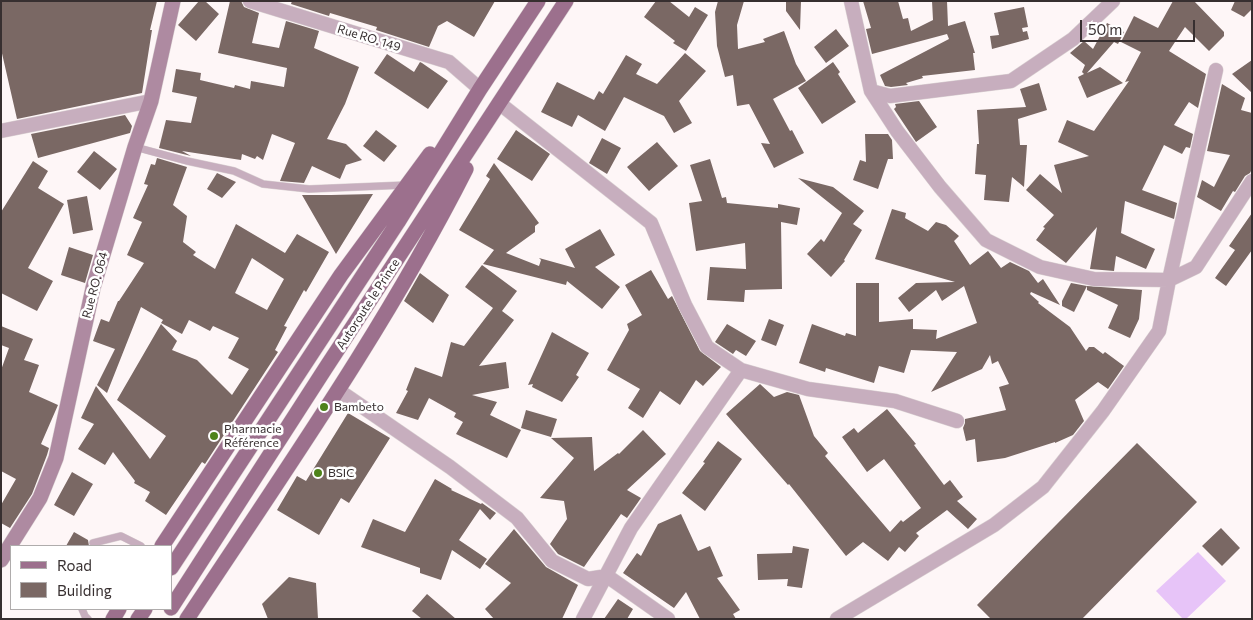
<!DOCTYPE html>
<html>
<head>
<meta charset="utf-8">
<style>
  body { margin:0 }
  #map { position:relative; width:1253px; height:620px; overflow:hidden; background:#fef6f7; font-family:Commissioner,sans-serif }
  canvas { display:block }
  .frame { position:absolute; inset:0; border:2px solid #372f30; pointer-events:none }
  .legend { position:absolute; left:10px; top:545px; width:162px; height:65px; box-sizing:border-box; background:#fff; border:1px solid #afacac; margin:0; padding:6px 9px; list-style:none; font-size:15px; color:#372f30 }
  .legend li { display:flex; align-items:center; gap:10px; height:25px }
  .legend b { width:25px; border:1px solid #afacac }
  .scale { position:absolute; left:1080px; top:20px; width:115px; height:22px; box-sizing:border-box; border:2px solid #372f30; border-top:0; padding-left:6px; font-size:15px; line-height:18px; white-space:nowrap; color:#372f30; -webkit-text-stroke:4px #fff; paint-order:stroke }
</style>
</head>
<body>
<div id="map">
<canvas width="1253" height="620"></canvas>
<div class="frame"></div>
<ul class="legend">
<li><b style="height:6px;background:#9c708d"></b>Road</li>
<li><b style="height:14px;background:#7a6864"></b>Building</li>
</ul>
<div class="scale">50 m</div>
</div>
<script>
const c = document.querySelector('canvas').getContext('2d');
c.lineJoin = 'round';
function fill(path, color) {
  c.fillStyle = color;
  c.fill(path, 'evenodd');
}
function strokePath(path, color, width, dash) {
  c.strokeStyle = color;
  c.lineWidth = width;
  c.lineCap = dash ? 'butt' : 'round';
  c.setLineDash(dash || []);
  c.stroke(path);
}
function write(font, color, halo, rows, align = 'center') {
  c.font = font + ' Commissioner,sans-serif';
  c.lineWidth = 5;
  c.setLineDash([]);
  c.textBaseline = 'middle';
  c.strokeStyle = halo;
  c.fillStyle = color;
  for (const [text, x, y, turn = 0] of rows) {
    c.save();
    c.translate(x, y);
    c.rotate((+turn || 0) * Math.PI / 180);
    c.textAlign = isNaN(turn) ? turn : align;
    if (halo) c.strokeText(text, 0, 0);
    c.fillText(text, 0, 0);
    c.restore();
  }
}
fill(new Path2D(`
  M1198,552L1226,581L1186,619H1183L1156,591Z`), '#e7c4f8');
fill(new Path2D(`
  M1,1H157L150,30H152L142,93L17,119L1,49Z
  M199,1H205L219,14L196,41L178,25Z
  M230,1H241L244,7L259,13L252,43L279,48L286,21L319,31L314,48L359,67L345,104L327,139L346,144L362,160L346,165L340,179L312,166L304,183L280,181L295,143L272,134L263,160L257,156L255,159L242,154L241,160L182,151L191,156L159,148L166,120L191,123L197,97L172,92L176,69L201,73L200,80L234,88L235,85L250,89L251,81L284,87L287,68L218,53Z
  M292,1H495L474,37L447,21L438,26L429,47L376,30L377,27L330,13L329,16L291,4Z
  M656,1H669L689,17L695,7L708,15L686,51L673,43L675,41L644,17Z
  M718,1H744L737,25L738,49L765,42L763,39L784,31L796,64L806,81L773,99L790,131L792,130L804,153L774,168L761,143L770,144L749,104L737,106L733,75L725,77L717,46L715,12Z
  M786,1H801L800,30L786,11Z
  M863,1H898L903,19L908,18L911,31L933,20L932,1H947L948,26L965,21L975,53H973L975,70L922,76L923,78L906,83L908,85L891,87L885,86L880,75L949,39L947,34L872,54L866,29L871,28Z
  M1173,1H1194L1224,32V36L1209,51L1185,27L1169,51L1206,74L1198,108L1189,102L1174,125L1193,134L1190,148L1186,147L1182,154L1164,145L1142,190L1177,203L1174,219L1125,201L1121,233L1155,249L1146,269L1116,256L1114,271L1090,269L1097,227L1066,263L1036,240L1045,228L1043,227L1054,215L1026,190L1040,174L1062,193L1054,165L1089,156L1058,142L1067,120L1094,131L1129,81L1125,82L1141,52L1121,42L1134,16L1158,28Z
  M1235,1H1252V9L1244,17L1231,10Z
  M1024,7L1028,27L1022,28L1023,32L1027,31L1029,39L992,49L990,36L999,35L994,13Z
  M1107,23L1124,32L1118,44L1114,42L1087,73L1100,67L1123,83L1087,98L1078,77L1084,74L1082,72L1085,65L1070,53L1084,41L1093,49Z
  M836,29L849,46L826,63L814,47Z
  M685,53L706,71L679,101L692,123L674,133L664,116L624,97L605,131L578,115L572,127L541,112L557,82L594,100L599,91L603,94L626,55L642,64L636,74L657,84Z
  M387,54L414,72L420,62L422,63L448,81L428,109L374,73Z
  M1252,60V93L1232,74Z
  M833,62L840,72L838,74L856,102L822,124L798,88Z
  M1039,83L1047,110L1018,119L1020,145H1027L1024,187L1012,177L1009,202L984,200L986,175L975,174L977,144H979L977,110L1026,107L1020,89Z
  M1222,84L1245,98L1241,110L1252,113V169L1250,173L1245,176L1235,192L1233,191L1221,211L1197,197L1202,180L1214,187L1230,155L1207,151Z
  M919,101L937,127L916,142L894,109L896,107L895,104Z
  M125,115L132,126L130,133L38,158L31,134Z
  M376,130L397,146L384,162L363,146Z
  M516,130L550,154L532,181L497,159Z
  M865,134H888L892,140L893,159H888L878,189L853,180L860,160L866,162Z
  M602,138L621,148L607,174L589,163Z
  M657,142L678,166L649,191L627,167Z
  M94,151L117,169L100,190L77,172Z
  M157,158L187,167L173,205L187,216L183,242L196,252L193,255L215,269L236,224L285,253L297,234L329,252L306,292L304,290L284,326L287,327L275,350L278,352L205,464L202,462L166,515L145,501L150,492L134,483L135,481L113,452L105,465L78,449L94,424L81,418L96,386L150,459L166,436L117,400L161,324L177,341L172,350L197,360L232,395L249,369L228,358L239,338L213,326L210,331L189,320L182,334L161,323L163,320L141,307L107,393L97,385L115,349L93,341L101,319L109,322L118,301H119L144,263L127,255L142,222L133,218L148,185L144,184L151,164L155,165ZM252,258L284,279L267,310L235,293Z
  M710,159L722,198L726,197L727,203L778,208V204L800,208L797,225L781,222L782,289L745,290L744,302L707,300L710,267L746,269L745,243L696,251L689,203L702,201L690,165Z
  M33,161L48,171L38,188L64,204L28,268L53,281L37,311L1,293V212Z
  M494,163L539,223L535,226V232L506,253L539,266L541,260L539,258L575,268L565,249L600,229L615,255L595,267L620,287L602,309L567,281L566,285L483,264L494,250L459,230L490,179L486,176Z
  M217,173L236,182L222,198L207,189Z
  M798,178L833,187L864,211L853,224L862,230L844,260L845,261L831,277L807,254L821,239L824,242L842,213Z
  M373,194L336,254L302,195H331Z
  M87,196L93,230L73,234L67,200Z
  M892,209L906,213L905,218L928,231L936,222L946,225L959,236L954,241L970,265L988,251L1001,268L1010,262L1029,271L1038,283L1043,279L1060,305L1031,292L1030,294L1039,302L1038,303L1070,327L1086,351L1089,347H1094L1103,354L1105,352L1124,366L1108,389L1098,382L1075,400L1084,421L1073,435L1055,443V442L1005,458L977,462L975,439L966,441L963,428L965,423V419L1006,410L999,387L1009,384L998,361L992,364L990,355L982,369L931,392L957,352L911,350L904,373L879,366L874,383L826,368L825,372L799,363L812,324L845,336L846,333L856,336V283H879V322L913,319V329L937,330L936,339L977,323L964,286L942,301L936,290L909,312L898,298L916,283L955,282L875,259Z
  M1252,213V250L1226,286L1215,278L1235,250L1229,246Z
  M69,247L93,255L85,283L61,275Z
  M482,265L517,291L502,311L514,320L479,366L506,362L509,388L472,395L497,402L490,415L521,430L507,458L456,434L463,422L454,417L456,413L429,398L418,420L396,413L408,391L406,390L415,367L442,377L451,342L464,346L493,308L465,287Z
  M651,270L668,299L672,296L700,351L721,367L703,386L696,380L680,405L660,391L643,418L628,408L640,389L607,370L629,330L627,324L642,315L625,285Z
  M420,273L449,295L433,323L404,301Z
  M1071,283L1087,286L1074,312L1062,306V301Z
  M1087,286L1142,290L1139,319L1130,338L1108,328L1118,305L1087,290Z
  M769,319L784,325L776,346L761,340Z
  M727,324L756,341L746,356L736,350L733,354L715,342Z
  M1,326L33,339L24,360L39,365L29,392L58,405L41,444L49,448L47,455L32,494L10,528L1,523V505L16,479L1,471V370L9,348L1,345Z
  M552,332L589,353L576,375L579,377L562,402L532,387L533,384L528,385Z
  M760,384L774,397L787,392L799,395L814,436L828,453L825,456L890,532L901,520L903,522L921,508L884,459L867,472L842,437L854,428L858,433L887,409L916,444L914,445L944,485L950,480L963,497L957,501L977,519L968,529L947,510L916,533L919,536L905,552L899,547L888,561L863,542L846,556L789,484L788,485L726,414Z
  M526,410L557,419L551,437L521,428Z
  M348,413L390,438L349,503L341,498L319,535L277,510L297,476L306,481Z
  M643,430L666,454L627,490L641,498L627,518L621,514L584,567L558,554L550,544L567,519L564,501L540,498L574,458L551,438L592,437L594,471L618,453L619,454Z
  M718,441L742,459L705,511L682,493L705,463L703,462Z
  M1137,443L1197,502L1082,619H991L977,605Z
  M72,472L93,484L74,516L54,505Z
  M435,479L452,489L451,490L481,504L482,503L496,513L490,520L480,509L459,540L487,559L480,569L452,550L441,580L420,573V568L361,547L373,519L405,532Z
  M681,514L698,551L710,546L723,576L717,578L740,610L733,614L736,619H700L686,592L674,608L623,573L637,553L641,556L658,524Z
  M1221,528L1240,548L1222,566L1202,546Z
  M514,529L546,567L578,585L562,619H494L485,609L511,583L485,564Z
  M74,532L88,540L89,546H66Z
  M793,546L809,549L802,588L787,586L788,579L758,580L757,554L792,553Z
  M289,577L316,583L318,619H268L262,604Z
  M427,594L456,619H422L412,611Z
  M618,599L633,609L627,619H604Z`), '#7a6864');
const lane = new Path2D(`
  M135,147L187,161L234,171L263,184L309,189L406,185
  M93,543L121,536L141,546
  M82,609L85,616L88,619`);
const street = new Path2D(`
  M250,1L449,62L480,89
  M851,1L871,91L897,131L940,187L986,240L1040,267L1094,279L1169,280L1216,70
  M871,91L890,96L1011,81L1073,39L1113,1
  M499,103L651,223L685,305L707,347L741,370L808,389L895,401L957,421
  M1,131L151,101
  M338,390L450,467L517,518L552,561L588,579L607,576L668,619
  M583,619L631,528L741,370
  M837,619L994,525L1043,487L1103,411L1159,331L1169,280L1196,267L1252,181`);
const secondary = new Path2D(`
  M1,560L40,498L56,458L93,288L135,147L151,101L173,1`);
const primary = new Path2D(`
  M162,546L341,275L430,154
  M171,568L398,222L480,89L538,1
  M171,608L325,369L566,1
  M113,619L119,609
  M138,619L145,609
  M187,619C284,472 386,327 466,169`);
strokePath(lane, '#dad2d3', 8);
strokePath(street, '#dad2d3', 15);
strokePath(secondary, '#dad2d3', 16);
strokePath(primary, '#dad2d3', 16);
strokePath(lane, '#c7aebe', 7);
strokePath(street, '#c7aebe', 14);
strokePath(secondary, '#ae8aa1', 15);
strokePath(primary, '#9c708d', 15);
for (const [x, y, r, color] of [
  [324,407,5,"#4e831a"],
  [214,436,5,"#4e831a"],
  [318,473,5,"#4e831a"]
]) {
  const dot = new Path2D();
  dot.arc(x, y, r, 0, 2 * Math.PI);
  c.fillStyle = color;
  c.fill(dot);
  strokePath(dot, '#fff', 2);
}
write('12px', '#372f30', '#fff', [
  ["Rue RO. 149",369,38,17],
  ["Rue RO. 064",95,285,-75],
  ["Autoroute le Prince",368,304,-57]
]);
write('12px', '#372f30', '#fff', [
  ["Bambeto",334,407],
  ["Pharmacie",224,429],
  ["Référence",224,443],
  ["BSIC",328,473]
], 'left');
</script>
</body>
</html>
